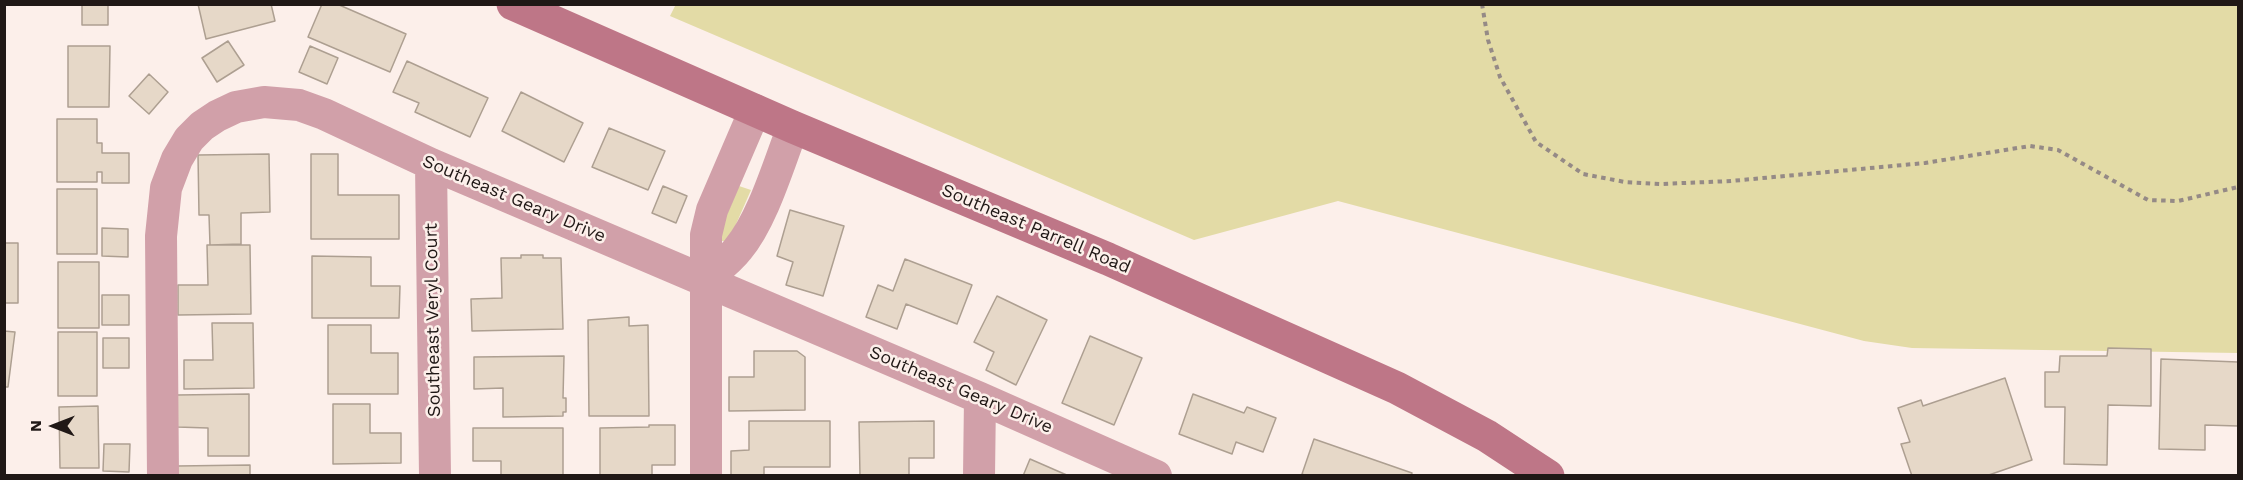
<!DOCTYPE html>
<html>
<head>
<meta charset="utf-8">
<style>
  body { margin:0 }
  #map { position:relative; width:2243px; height:480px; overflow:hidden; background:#fcefea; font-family:"Work Sans",sans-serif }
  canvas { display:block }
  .frame { position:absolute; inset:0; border:6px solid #201816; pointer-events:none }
  .north { position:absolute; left:24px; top:396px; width:60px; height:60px; -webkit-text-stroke:4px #fcefea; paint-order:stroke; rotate:270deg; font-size:16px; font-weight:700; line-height:24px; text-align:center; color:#201816 }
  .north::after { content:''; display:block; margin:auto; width:21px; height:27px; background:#201816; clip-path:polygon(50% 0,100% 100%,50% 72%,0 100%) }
</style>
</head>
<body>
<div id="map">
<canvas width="2243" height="480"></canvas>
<div class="frame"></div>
<div class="north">N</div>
</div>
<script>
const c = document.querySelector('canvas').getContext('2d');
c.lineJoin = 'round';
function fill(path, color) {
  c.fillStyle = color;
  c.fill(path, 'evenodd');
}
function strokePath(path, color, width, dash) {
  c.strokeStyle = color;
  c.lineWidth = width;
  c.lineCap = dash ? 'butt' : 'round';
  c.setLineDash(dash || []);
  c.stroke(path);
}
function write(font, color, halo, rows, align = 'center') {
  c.font = font + ' "Work Sans",sans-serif';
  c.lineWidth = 5;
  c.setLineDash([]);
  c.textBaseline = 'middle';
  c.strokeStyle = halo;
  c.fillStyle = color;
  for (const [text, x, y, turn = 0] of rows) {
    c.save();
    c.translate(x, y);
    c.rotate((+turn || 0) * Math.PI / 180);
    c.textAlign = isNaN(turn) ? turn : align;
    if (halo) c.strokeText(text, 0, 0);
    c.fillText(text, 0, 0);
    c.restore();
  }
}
fill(new Path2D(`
  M676,4L2238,5V353L1912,348L1864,341L1338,201L1194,240L670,16Z
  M739,186L751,190L730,238L726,241H722L718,235Z`), '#e3dba6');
const building = new Path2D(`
  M82,4H108V25H82Z
  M198,4H271L275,21L206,39Z
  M322,4H337L406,34L390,72L308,37Z
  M228,41L244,65L217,82L202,58Z
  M68,46H110L109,107H68Z
  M310,46L338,58L327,84L299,72Z
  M407,61L488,98L470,137L415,112L419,103L393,92Z
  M149,74L168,92L149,114L129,96Z
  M521,92L583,123L564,162L502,131Z
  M57,119H97V143H102V153H129V183H102V172H97V182H57Z
  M609,128L665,151L648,190L592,167Z
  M269,154L270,212L241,213V244L210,245L209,215H199L198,155Z
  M311,154H338V195H399V239H311Z
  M663,186L687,196L676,223L652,213Z
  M57,189H97V254H57Z
  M790,210L844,226L823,296L786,285L793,262L777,256Z
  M102,228L128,229V257L102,256Z
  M4,243H18V303H4Z
  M207,245H250L251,314L178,315V285H208Z
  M521,255H543V258H561L563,329L472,331L471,299L502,298L501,258H521Z
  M312,256L371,257V286H400L399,318H312Z
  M905,259L972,285L957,324L906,304L897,329L866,317L878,285L893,291Z
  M58,262H99V328H58Z
  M102,295H129V325H102Z
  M997,296L1047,320L1016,385L986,370L994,352L974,342Z
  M629,317V326L648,325L649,416H589L588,320Z
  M212,323H253L254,388L184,389V360H213Z
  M328,325H371V353H398V394H328Z
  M4,331L15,332L8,387H4Z
  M58,332H97V396H58Z
  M1090,336L1142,358L1114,425L1062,403Z
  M103,338H129V368H103Z
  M2108,348L2151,349V406L2108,405L2107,465L2064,464L2065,407H2045V372H2059L2060,356H2107Z
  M754,351H797L805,357V410L729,411V377H754Z
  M564,356L563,398H566V412H563V416L503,417V388L474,389V357Z
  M2161,359L2238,362V426L2205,425V450L2159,449Z
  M2005,378L2032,460L1986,476H1912L1901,444L1910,442L1898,408L1921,400L1923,406Z
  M249,394V456H208V428L177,427V395Z
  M1193,394L1244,413L1247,407L1276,418L1263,452L1236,442L1232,454L1179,434Z
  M333,404H370V433H401V463L333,464Z
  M98,406L99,468H60L59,407Z
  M749,421H830V467H764V476H731V451L749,450Z
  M934,421V458H909V476H860L859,422Z
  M649,425H675V465H652V476H600V428L649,427Z
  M473,428H563V476H501V461H473Z
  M1314,439L1412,473L1411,476H1307L1302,474Z
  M104,444H130L129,472L103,471Z
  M1030,459L1069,476H1023Z
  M250,465V476H177V466Z`);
fill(building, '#e6d8c8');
strokePath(building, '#ad9f91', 1.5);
strokePath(new Path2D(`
  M1482,4L1488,40L1500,77L1536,142L1583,174L1625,182L1661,184L1731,181L1925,163L2030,146L2058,150L2148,200L2178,201L2238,187`), '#958a86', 4, [4.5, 4.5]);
strokePath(new Path2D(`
  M431,164L435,476
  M704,280C716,270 729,261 738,249C763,219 779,163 793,127
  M163,476L161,236L166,188L177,159L189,139L202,126L217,116L236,107L264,102L299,105L324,114L431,164L980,398L1156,476
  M706,476V235L712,210L755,110
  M979,476L980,398`), '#d1a0a9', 32);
strokePath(new Path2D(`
  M513,4L793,127L1108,259L1397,388L1487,436L1548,476`), '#be7687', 33);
write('18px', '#201816', '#fcefea', [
  ["Southeast Geary Drive",514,199,23],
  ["Southeast Parrell Road",1036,229,23],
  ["Southeast Veryl Court",433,320,-91],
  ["Southeast Geary Drive",961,390,23]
]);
</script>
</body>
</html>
